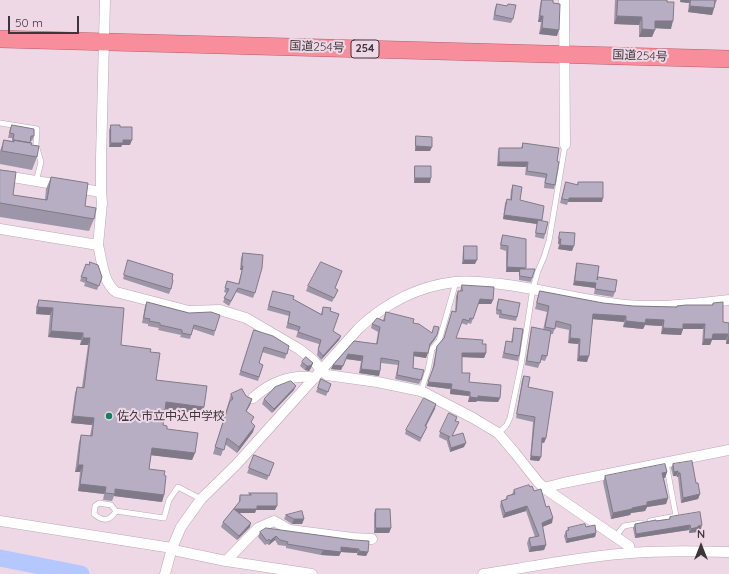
<!DOCTYPE html>
<html>
<head>
<meta charset="utf-8">
<style>
  body { margin:0 }
  #map { position:relative; width:729px; height:574px; overflow:hidden; background:#efd8e6; font-family:Quicksand,sans-serif }
  canvas { display:block }
  .north { position:absolute; left:681px; top:526px; width:40px; height:40px; -webkit-text-stroke:3px #efd8e6; paint-order:stroke; rotate:0deg; font-size:11px; font-weight:700; line-height:16px; text-align:center; color:#3e353b }
  .north::after { content:''; display:block; margin:auto; width:14px; height:18px; background:#3e353b; clip-path:polygon(50% 0,100% 100%,50% 72%,0 100%) }
  .scale { position:absolute; left:8px; top:16px; width:71px; height:18px; box-sizing:border-box; border:2px solid #3e353b; border-top:0; padding-left:5px; font-size:12px; line-height:14px; white-space:nowrap; color:#3e353b; -webkit-text-stroke:3px #efd8e6; paint-order:stroke }
</style>
</head>
<body>
<div id="map">
<canvas width="729" height="574"></canvas>
<div class="north">N</div>
<div class="scale">50 m</div>
</div>
<script>
const c = document.querySelector('canvas').getContext('2d');
c.lineJoin = 'round';
function strokePath(path, color, width, dash) {
  c.strokeStyle = color;
  c.lineWidth = width;
  c.lineCap = dash ? 'butt' : 'round';
  c.setLineDash(dash || []);
  c.stroke(path);
}
function fill(path, color) {
  c.fillStyle = color;
  c.fill(path, 'evenodd');
}
function write(font, color, halo, rows, align = 'center') {
  c.font = font + ' Quicksand,"Noto Sans JP",sans-serif';
  c.lineWidth = 4;
  c.setLineDash([]);
  c.textBaseline = 'middle';
  c.strokeStyle = halo;
  c.fillStyle = color;
  for (const [text, x, y, turn = 0] of rows) {
    c.save();
    c.translate(x, y);
    c.rotate((+turn || 0) * Math.PI / 180);
    c.textAlign = isNaN(turn) ? turn : align;
    if (halo) c.strokeText(text, 0, 0);
    c.fillText(text, 0, 0);
    c.restore();
  }
}
strokePath(new Path2D(`
  M0,558L81,574`), '#b5c7ff', 17);
const service = new Path2D(`
  M0,123L37,129L36,145L41,162L36,182
  M421,391L428,370L432,349L439,341L456,282
  M498,433L506,426L510,418L521,365L533,288L538,271L544,257L549,241L565,145
  M116,511C110,521 103,522 94,514L95,506L99,503L111,505L116,511L164,518L169,500L178,487L201,499
  M650,521L676,516L666,463
  M615,537L624,526L641,523`);
const minor = new Path2D(`
  M564,0L565,145
  M0,175L101,192
  M0,229L98,245C102,260 103,283 116,292L189,311L220,310L246,318L299,349L313,360L322,371L327,375L377,382L421,391L473,418L498,433L515,453L538,482L544,488L629,546L631,553
  M98,245L102,203L101,192V158L105,0
  M253,398C269,383 293,373 315,378
  M544,488L563,483L729,450
  M0,521L172,548L178,551L226,561L312,574
  M226,561L258,528L274,521L290,530L353,538L372,539
  M165,574L172,548L181,527L201,499L236,465L359,328C386,303 419,286 455,282C470,280 486,283 501,284C540,289 578,299 617,304C654,309 692,304 729,300
  M483,574C533,567 582,556 631,553C664,550 696,551 729,552`);
const trunk = new Path2D(`
  M0,39L729,59`);
strokePath(service, '#bba6b3', 6);
strokePath(minor, '#bba6b3', 11);
strokePath(trunk, '#b65d69', 18);
strokePath(service, '#fff', 5);
strokePath(minor, '#fff', 10);
strokePath(trunk, '#f88e9b', 17);
fill(new Path2D(`
  M541,0H553V3L557,36L539,34L541,22H538L540,5Z
  M615,0H667L671,29L655,28L652,37H639V25L614,24Z
  M680,0H717L715,5L712,15L688,12L689,3L680,2Z
  M497,4L513,19L511,23L493,20L495,8Z
  M12,125L34,136L32,141L30,140V143L37,157L32,170L0,164V151L4,140L12,141V138H8L10,129Z
  M111,125L120,127L130,145H122L121,147H109V130Z
  M416,136L430,151H415V141Z
  M523,143L557,161L555,185L554,189L544,188L545,178L525,175L526,167L497,166L498,152L499,148H521Z
  M415,166L430,183H414V170Z
  M0,170L13,195L45,200L46,189L51,177L85,206L94,219L89,231L0,217Z
  M566,182L577,185L578,182L602,202H568L567,205L560,203Z
  M513,185L520,200L541,221L545,234L544,239L535,237L537,224L503,219L505,203L507,199L510,200L511,190Z
  M560,232L572,251L558,249L559,244H558L559,236Z
  M503,235L525,269L532,278L531,282L519,280V272H506V251L500,249L501,240Z
  M464,246L475,264H462L463,250Z
  M243,253L255,293L253,298L236,292L229,306L223,302L227,293L224,292L227,281L238,284L242,270H240L241,258Z
  M128,260L172,279L171,289L169,294L123,279Z
  M577,263L597,278L615,292L613,297L594,294L595,288L573,285L576,267Z
  M86,264L102,277L97,290L84,286L85,283L80,281Z
  M342,271L335,288L338,290L332,302L306,291L308,286Z
  M462,285L493,300L491,304H478L471,324L468,323L467,325L461,323L456,338L482,344L486,353L484,358L462,357V373L469,382L500,398L498,402L477,401L476,402H468L469,396L450,394V389L427,386L432,371L437,346L444,339L452,311L455,312L456,296L458,291H460Z
  M273,291L293,299L321,314L323,307L330,311L333,331L341,336L339,340L321,360L317,355L319,344L296,337L298,331L286,328L289,316L267,310Z
  M540,291L603,303L633,306L676,307L677,306L712,305L713,303L723,322L729,323V344H726V340H712L710,345H702L703,329H683L681,335L661,334L662,326L645,325L643,329L623,327L624,322L593,319L587,362L577,361L578,344L568,343L569,330L555,327L553,334H550L547,356L545,361L541,360L538,368L525,365L531,331L532,327L543,330L547,312L535,309L538,297Z
  M499,299L517,317L516,321L499,318V315L496,314L497,303Z
  M39,300L121,345L150,352L156,380L202,414L165,409L163,425L167,429L195,453L192,460L151,455L149,469L164,475V495L162,502L114,496L112,501L103,500L104,494L78,491L80,472H75L79,442L81,435L90,436L92,425L71,423L75,393L77,387H82L88,345H80L81,340L48,337L50,315L36,314V307Z
  M147,302L189,313L215,331L214,336L193,329L190,339L180,337L181,335L158,330L159,328L148,326V324L142,323L145,306Z
  M386,312L413,323L432,333L434,326L437,335L435,339L429,347L426,358L414,356L413,368L421,380L419,384L395,379L398,365L381,363L380,371L379,376L359,373L361,361L346,359L341,370L331,369L333,365L376,344L378,332L371,328L372,324L383,320Z
  M514,328L519,356L518,361L502,358L506,341L511,342L513,332Z
  M254,330L289,346L285,359L262,352L259,363L263,365L258,381L239,375Z
  M302,362L313,363L311,368L309,371L305,370L300,366Z
  M524,376L528,387L546,438L544,443L541,442V457L539,461L530,460L533,422L516,418L522,380Z
  M321,379L331,384L326,396L316,392Z
  M294,390L272,413L262,404L264,399Z
  M231,394L246,396L252,399L250,405L246,412L252,423L253,432L237,453L225,444L221,456L213,454Z
  M436,404L426,426L425,431L420,442L405,434L406,430Z
  M457,417L456,421L459,422L452,436L464,447L450,452L447,442V441L439,437L440,432Z
  M254,455L274,463L267,480L247,473Z
  M673,464L696,483L700,494L698,499L681,503L678,477H677L676,476H673L671,468Z
  M667,472L665,478H664L668,498L666,504L647,507L645,511L631,513L630,515L611,519L603,482L605,476Z
  M530,487L534,491L552,523L542,527L546,545L544,550L529,552L527,543L529,538L535,537L526,511L503,518L500,506L501,501L505,500L507,496L512,494L514,490Z
  M249,493L275,510H256L255,513H240L250,527L237,540L221,527L223,522L239,503V499L240,495H249Z
  M376,509L391,528L389,533H374V513Z
  M286,515L304,519L302,524H292L284,519Z
  M670,517L701,529L697,530V532L689,533V530L635,538L633,528L635,524L669,519Z
  M586,527L596,533L595,537L566,543L564,536L566,531H567L568,528Z
  M260,532L368,552L366,556L357,555V553L341,552L339,556L321,555L286,548V546L278,545L275,540L269,545L267,544L265,545L258,537Z`), '#9d96a8');
fill(new Path2D(`
  M681,0H690L689,3L680,2Z
  M690,6L714,8L712,15L688,12Z
  M540,16H543L541,22H538Z
  M617,16L642,17L639,25L614,24Z
  M655,21H673L671,29L652,28Z
  M542,28L559,30L557,36L539,34Z
  M642,29L655,30L652,37H639Z
  M123,140H132L130,145H122L121,147H109L111,143Z
  M416,146L432,147L430,151H415Z
  M499,162H528L526,167L497,166Z
  M415,178H431L430,183H414Z
  M569,198H603L602,202H568Z
  M504,215L542,220H538L537,224L503,219Z
  M559,239H561L559,244H558Z
  M560,245L574,246L572,251L558,249Z
  M464,260H477L475,264H462Z
  M242,266H243L242,270H240Z
  M507,267L526,268L524,272L520,269L519,272H506Z
  M575,281L596,283L595,288L573,285Z
  M480,299L493,300L491,304H478Z
  M38,307L53,308L50,315L36,314Z
  M593,314L626,316L624,322L591,319Z
  M646,319L664,320L662,326L645,325L643,329L623,327L626,321Z
  M683,324H705L703,329H681Z
  M663,328L683,329L681,335L661,334Z
  M51,331L83,333L81,340L48,337Z
  M713,334H728L726,340H712L710,345H702L704,339Z
  M437,335L435,339L428,348L430,344Z
  M341,336L339,340L321,360L323,356Z
  M83,338H90L88,345H80Z
  M570,338L580,339L578,344L568,343Z
  M728,338H729V344H726Z
  M414,352L428,353L426,358L413,356Z
  M462,353H486L484,358L460,357Z
  M348,354L363,356L361,361L346,359L341,370L331,369L333,365Z
  M579,356H589L587,362L577,361Z
  M313,363L311,368L309,371L305,370L307,366Z
  M361,369L380,371L379,376L359,373Z
  M428,382L452,384L450,389L427,386Z
  M296,386L294,390L272,413L274,409Z
  M451,389L470,392L469,396L450,394Z
  M478,396L500,398L498,402L477,401L476,402H468L470,397Z
  M252,399L250,405L243,417Z
  M166,402L204,407L202,414L164,409Z
  M436,404L435,409L424,430L425,426Z
  M73,416L94,418L92,425L71,423Z
  M255,426L253,432L237,453L239,447Z
  M542,438H546L544,443L540,442Z
  M466,443L464,447L450,452L451,448Z
  M152,448L195,453L192,460L149,455Z
  M531,456L541,457L539,461L530,460Z
  M78,465H83L80,472H75Z
  M678,471L676,476H673L674,472Z
  M667,472L665,478H660L662,473Z
  M678,473H680L678,477H677Z
  M80,484L106,487L104,494L78,491Z
  M115,489L164,495L162,502L114,496Z
  M700,494L698,499L681,503L683,498Z
  M668,498L666,504L647,507L645,511L631,513L630,515L611,519L613,513L632,508L647,502Z
  M257,506H277L275,510H256L255,513H233L234,509Z
  M527,506L526,511L503,518L505,513Z
  M553,518L552,523L540,528L542,523Z
  M294,519H304L302,524H292Z
  M251,523L250,527L237,540L239,536Z
  M690,525L689,530L635,538L636,534Z
  M702,525L701,529L697,530V532L689,533L691,529L698,526Z
  M376,528H391L389,533H374Z
  M596,533L595,537L566,543L567,539Z
  M276,536L275,540L269,545L270,541Z
  M546,545L544,550L529,552L531,547Z
  M341,547L359,549L357,553L341,552L339,556L321,555L323,550Z
  M359,551L368,552L366,556L357,555Z`), '#807a88');
const building = new Path2D(`
  M542,0H553V3L560,4L559,30L542,28L543,16H540Z
  M618,0H667V2H674L673,21H655V30L642,29V17L617,16Z
  M691,0H715L714,8L690,6Z
  M497,4L507,6L508,4L516,5L513,19L495,15Z
  M12,125L34,129V136H31L30,143L13,140L14,134L10,133Z
  M111,125H120V127H132V140H123V143H111Z
  M416,136L432,137V147L416,146Z
  M4,140L14,142V140L32,143L31,145L39,146L37,157L2,151Z
  M523,143L559,148L557,161L559,162L555,185L545,183L547,174L527,171L528,162H499V148H522Z
  M415,166H431V178H415Z
  M0,170L16,172L13,195L47,200L51,177L88,183L85,206L96,208L94,219L0,203Z
  M566,182L578,185V182H603V198H569V200L562,199Z
  M513,185L522,187L520,200L544,206L542,220L504,215L507,199L511,200Z
  M538,220L548,222L545,234L536,233Z
  M560,232L575,233L574,246L560,245L561,239H559Z
  M503,235L526,239V268L507,267L508,246L501,245Z
  M464,246H477V260H464Z
  M243,253L263,255L262,268L255,293L238,288L231,301L224,298L229,289L225,288L227,281L239,284L243,266H242Z
  M128,260L173,274L172,279L173,280L171,289L124,275Z
  M90,262L98,265L102,277L99,286L86,281L87,278L81,277L86,264L89,265Z
  M321,262L342,271L335,288L338,290L334,298L308,286Z
  M577,263L599,266L597,280L598,277L617,280L615,292L595,289L596,283L575,281Z
  M520,269H535L532,278L520,276Z
  M462,285L494,287L493,300L480,299L473,319L470,318L469,321L463,319L456,338L483,340L482,344H486V353H462V373H470L469,382L501,385L500,398L478,396V398L470,397V392L451,389L452,384L428,382L434,366L437,346L444,338L452,311L456,312L458,291H462Z
  M273,291L294,296L293,299L322,315L323,307L331,308L330,311L339,314L333,331L341,336L323,356L318,350L321,340L298,332L300,327L288,323L290,312L269,306Z
  M540,291L603,303L633,306L677,307V306L686,305H713V303L723,302V322L729,323V338H728V334H713L712,339H704L705,324H683V329L663,328L664,320L646,319L645,323L626,321V316L593,314L589,356H579L580,339L570,338L571,325L556,321L555,329L545,327L549,306L537,303Z
  M499,299L520,303L517,317L501,314V310H497Z
  M39,300L124,308L121,345L151,349L150,352L160,353L156,380L207,386L204,407L166,402L163,425L167,426V429L198,433L195,453L152,448L149,469L165,471L164,475L166,476L164,495L115,489V494L105,493L106,487L80,484L83,465H78L81,435L92,436L94,418L73,416L77,387L84,388L90,338H83V333L51,331L53,308L38,307Z
  M147,302L189,313L211,312L220,315L215,331L194,325L191,335L182,333V330L160,325V323L149,321L150,319L144,318Z
  M386,312L414,319L413,323L419,324L432,333L434,326L439,327L437,335L430,344L428,353L414,352L413,368L424,370L421,380L397,375L399,361L381,358L380,371L361,369L363,356L348,354L343,366L333,365L354,341L377,344L380,327L372,324L377,318L384,321Z
  M532,327L551,331L547,356L542,355L540,363L527,361Z
  M514,328L523,329L519,356L504,353L506,341L512,342Z
  M254,330L273,336L289,346L287,354L264,347L259,363L263,365L259,377L241,371Z
  M306,357L313,363L310,366H307L302,362Z
  M524,376L530,377L528,387L553,392L546,438H542L541,457L531,456L535,417L517,414Z
  M321,379L331,384L328,392L318,388Z
  M291,381L296,386L274,409L264,399L275,387Z
  M242,389L246,396L252,399L246,411L254,417L251,422L255,426L239,447L227,438L224,450L215,447L230,401L233,399L231,394Z
  M424,398L436,404L425,426L427,427L421,438L406,430Z
  M449,413L457,417L455,421L459,422L452,436L463,433L466,443L451,448L448,437H450L440,432Z
  M254,455L274,463L269,476L249,468Z
  M692,461L696,483H698L700,494L683,498L680,473H678V471L674,472L673,464Z
  M665,464L667,472L662,473L668,498L647,502V505L632,508V509L613,513L605,476Z
  M529,485L530,487L532,486L534,491L541,489L546,507L549,506L553,518L542,523L546,545L531,547L529,538L539,536L527,506L505,513L501,501L507,499V496L515,494L514,490Z
  M249,493H277V506H257V509H234L251,523L239,536L223,522L240,501V495H251Z
  M376,509H390L391,528H376Z
  M302,511L304,519H294L286,515Z
  M700,512L702,525L698,526V527L691,529L690,525L636,534L635,524L656,520V521L670,519V517Z
  M585,524L586,527L595,525L596,533L567,539L566,531L569,530L568,528Z
  M266,528L354,540L369,541L368,552L359,551V549L341,547V552L323,550L287,544L288,542L280,540L276,536L270,541L269,539L267,541L260,532Z`);
fill(building, '#b7aec3');
strokePath(building, '#807a88', 1);
for (const [x, y, r, color] of [
  [109,416,4,"#0e8261"]
]) {
  const dot = new Path2D();
  dot.arc(x, y, r, 0, 2 * Math.PI);
  c.fillStyle = color;
  c.fill(dot);
  strokePath(dot, '#efd8e6', 1.5);
}
for (const [x, y, w] of [
  [365,49,28]
]) {
  const box = new Path2D();
  box.roundRect(x - w / 2, y - 9, w, 18, 3);
  c.fillStyle = '#efd8e6';
  c.fill(box);
  strokePath(box, '#3e353b', 1);
}
write('bold 11px', '#3e353b', null, [
  ["254",365,49]
]);
write('12px', '#3e353b', '#efd8e6', [
  ["国道254号",317,47,2],
  ["国道254号",640,56,2]
]);
write('12px', '#3e353b', '#efd8e6', [
  ["佐久市立中込中学校",117,416]
], 'left');
</script>
</body>
</html>
